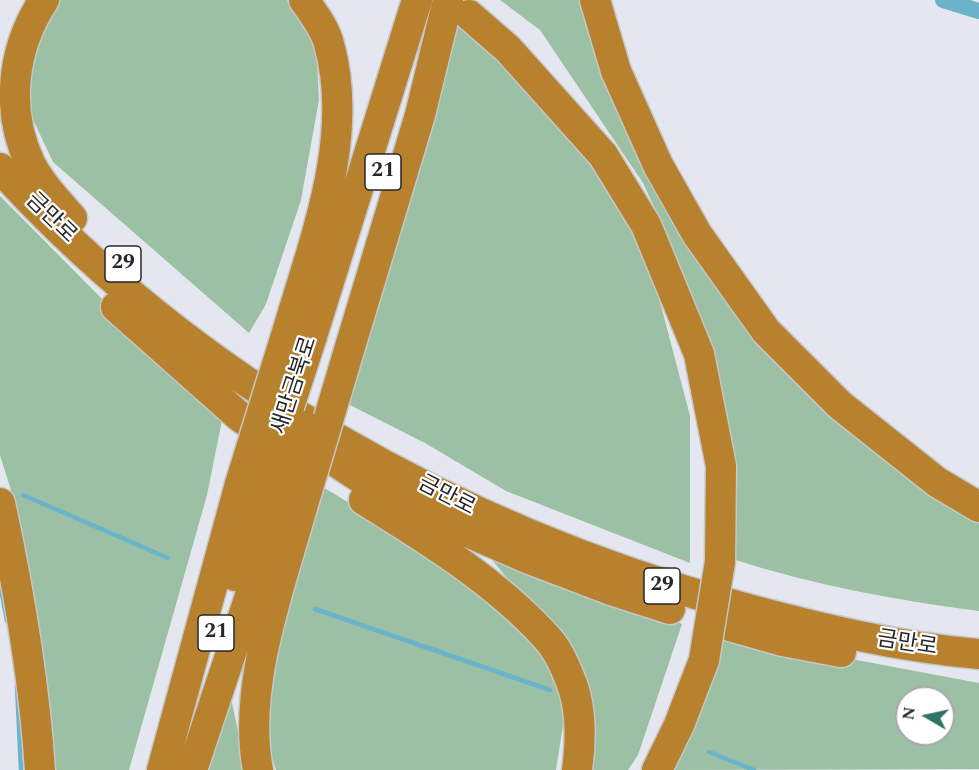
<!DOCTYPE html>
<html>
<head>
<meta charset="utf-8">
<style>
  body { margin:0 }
  #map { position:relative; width:979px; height:770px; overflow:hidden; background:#e4e7f0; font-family:Spectral,serif }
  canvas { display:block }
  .north { position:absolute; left:895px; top:686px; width:60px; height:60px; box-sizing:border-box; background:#fff; border:2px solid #a8a9aa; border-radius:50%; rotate:279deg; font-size:16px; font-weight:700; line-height:24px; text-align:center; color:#25272a }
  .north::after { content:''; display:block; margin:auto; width:21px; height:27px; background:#317465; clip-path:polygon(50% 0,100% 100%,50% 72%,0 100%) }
</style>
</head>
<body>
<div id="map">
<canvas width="979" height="770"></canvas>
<div class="north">N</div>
</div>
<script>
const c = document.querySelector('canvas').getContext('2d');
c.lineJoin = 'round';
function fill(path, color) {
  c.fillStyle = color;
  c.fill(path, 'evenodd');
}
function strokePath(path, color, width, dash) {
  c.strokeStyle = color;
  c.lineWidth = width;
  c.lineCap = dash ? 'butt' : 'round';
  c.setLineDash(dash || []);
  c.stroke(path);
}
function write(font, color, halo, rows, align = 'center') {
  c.font = font + ' Spectral,"Noto Sans KR",serif';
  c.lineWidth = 4.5;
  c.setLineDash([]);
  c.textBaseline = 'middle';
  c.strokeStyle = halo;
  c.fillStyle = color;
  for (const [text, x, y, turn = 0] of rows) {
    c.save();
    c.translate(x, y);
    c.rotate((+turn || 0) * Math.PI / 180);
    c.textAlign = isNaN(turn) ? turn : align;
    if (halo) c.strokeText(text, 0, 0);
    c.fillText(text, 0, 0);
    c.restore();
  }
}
fill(new Path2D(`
  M56,0H287L316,41L319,100L301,200L266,304L249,333L53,162L27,107L33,49Z
  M500,0H590L709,267L979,518V611C895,600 813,585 732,559L729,461L666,232L643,183L540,30Z
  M459,18L599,167L653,275L690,416V563L506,491L425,443L344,402Z
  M0,196L222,420L207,495L129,770H50L14,500L0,455Z
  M321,486L363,511L483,594L545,656L565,712L556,770H276L264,732L282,615Z
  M483,549L682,624L638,755L628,770H586L589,741L584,672Z
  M718,634L979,683V769L669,770ZM907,698H943V734H907Z
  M230,693L246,770H207Z`), '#9bc0a3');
strokePath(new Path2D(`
  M23,495L168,558
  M0,583L7,621
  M315,609L550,690
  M17,686L21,770
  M709,752L754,770`), '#6bb3ca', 4.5);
strokePath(new Path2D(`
  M943,0L979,11`), '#6bb3ca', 16);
const highway = new Path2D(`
  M44,0C12,48 5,110 30,163C40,183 57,201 72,218
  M595,0L616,71L658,165L697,234L766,331L840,405L937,482L979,507
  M469,15L508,49L603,155L646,225L699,354L721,466L720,562
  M0,168C195,383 459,529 737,606C817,628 897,647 979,654
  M116,307L240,417L276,442
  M289,326C315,237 355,137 329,44C325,28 313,13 304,0
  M312,336L417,0
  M350,347L420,115L448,0
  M298,437L365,481L447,523L527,558L611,590L670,609
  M364,500C427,539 498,583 548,639C557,649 565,666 570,679C582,707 581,741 577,770
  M0,503C19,591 34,680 40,770
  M235,576L260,496
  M730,626L783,641L841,652
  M162,770L240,484
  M192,770L281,503
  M258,770C242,688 279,590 301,511
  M657,770L679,725L704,660`);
strokePath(highway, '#c6c7c8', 33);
strokePath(highway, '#b7812d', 30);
const highwayBridge = new Path2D(`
  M240,484L289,326
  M260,496L312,336
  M281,503L305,426
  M301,511L350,347
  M704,660L720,562`);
strokePath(highwayBridge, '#c6c7c8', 33, []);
strokePath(highwayBridge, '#b7812d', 30);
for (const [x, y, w] of [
  [383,172,36],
  [123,264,36],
  [662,586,36],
  [216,633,36]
]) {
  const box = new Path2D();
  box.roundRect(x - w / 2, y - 18, w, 36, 4.5);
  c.fillStyle = '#fff';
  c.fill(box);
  strokePath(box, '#25272a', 1.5);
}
write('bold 21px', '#25272a', null, [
  ["21",383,172],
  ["29",123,264],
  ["29",662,586],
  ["21",216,633]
]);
write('22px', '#25272a', '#fff', [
  ["금만로",50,219,44],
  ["새만금북로",296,386,-72],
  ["금만로",446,497,27],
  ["금만로",907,645,9]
]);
</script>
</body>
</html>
